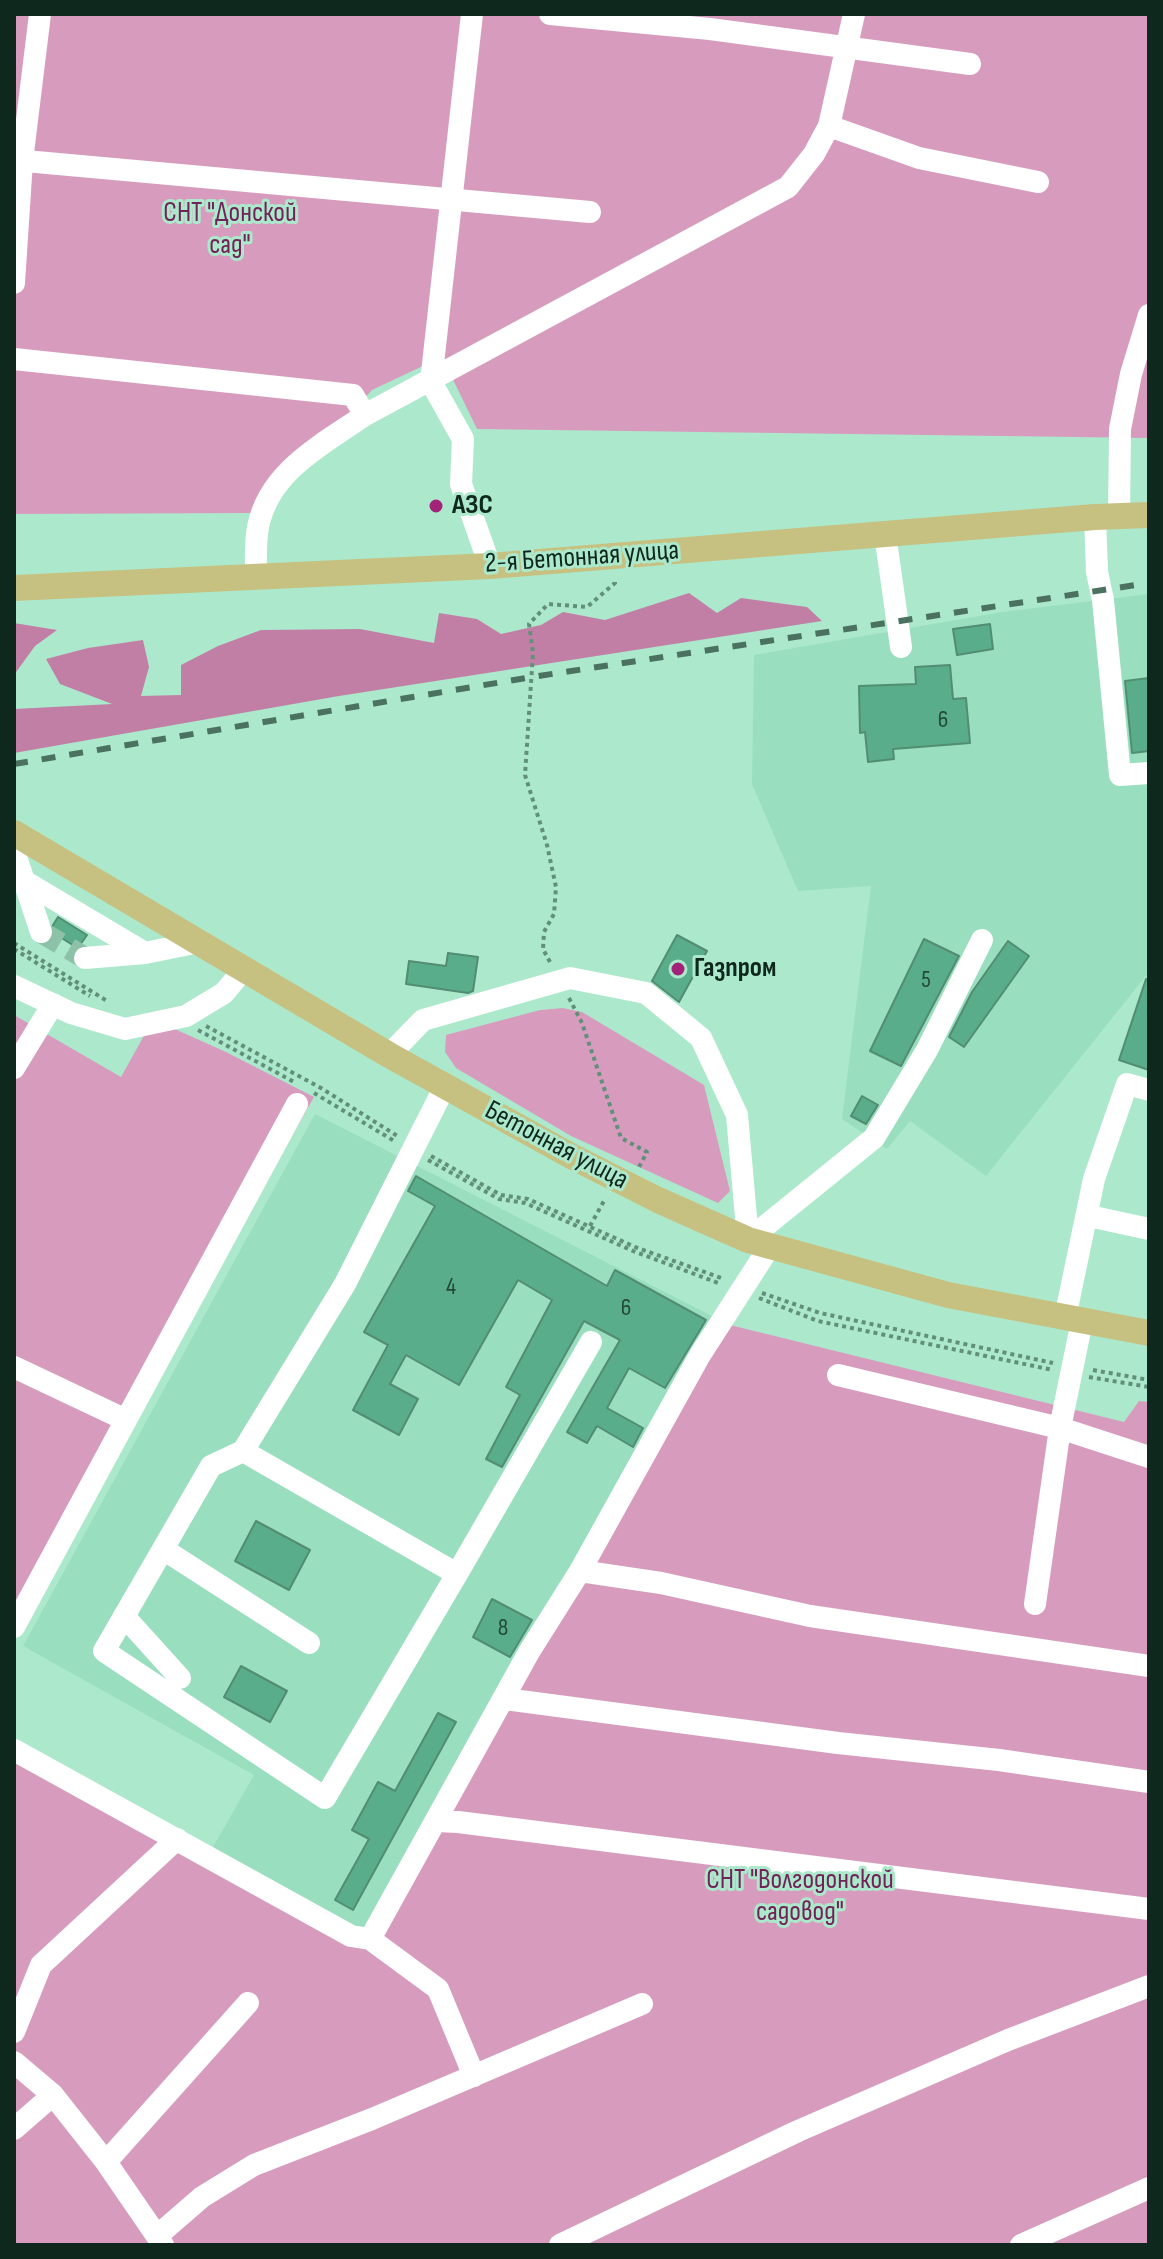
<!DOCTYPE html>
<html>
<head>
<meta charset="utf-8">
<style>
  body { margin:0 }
  #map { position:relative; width:1163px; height:2259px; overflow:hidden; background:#ace9cc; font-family:"Sofia Sans Condensed",sans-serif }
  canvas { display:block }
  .frame { position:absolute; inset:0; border:16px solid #0f281e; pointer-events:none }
</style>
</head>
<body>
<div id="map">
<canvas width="1163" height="2259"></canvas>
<div class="frame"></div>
</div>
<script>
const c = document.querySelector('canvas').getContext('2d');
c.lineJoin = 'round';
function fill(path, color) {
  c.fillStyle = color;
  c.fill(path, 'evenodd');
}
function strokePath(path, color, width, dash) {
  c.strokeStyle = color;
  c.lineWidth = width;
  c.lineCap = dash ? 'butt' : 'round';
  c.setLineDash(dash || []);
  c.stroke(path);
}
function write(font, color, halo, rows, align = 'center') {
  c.font = font + ' "Sofia Sans Condensed",sans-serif';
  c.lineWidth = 6;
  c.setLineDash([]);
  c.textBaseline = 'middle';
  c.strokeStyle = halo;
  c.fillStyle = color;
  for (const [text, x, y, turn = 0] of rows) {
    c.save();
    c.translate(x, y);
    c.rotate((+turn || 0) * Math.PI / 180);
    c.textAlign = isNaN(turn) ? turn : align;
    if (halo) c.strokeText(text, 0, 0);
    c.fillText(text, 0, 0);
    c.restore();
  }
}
fill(new Path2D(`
  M1149,594V972L986,1176L910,1121L887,1149L842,1119L871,886L798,891L752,784L754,655L1002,612Z
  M315,1114L712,1316L366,1933L213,1847L254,1775L23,1646Z`), '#99debf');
fill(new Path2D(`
  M14,14H1149V438L477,429L442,357L372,390L255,513L14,514Z
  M563,1008L582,1012L704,1085L730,1191L718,1203L571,1136L456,1068L445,1052L446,1035L540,1010Z
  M14,1015L121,1077L146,1032L168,1026L226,1052L314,1097L14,1630Z
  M730,1325L1124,1422L1139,1401L1149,1402V2245H14V1757L355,1945L720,1338Z`), '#d79cbd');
fill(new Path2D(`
  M689,593L717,613L741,598L807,607L822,621L339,696L14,753V709L112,704L60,684L46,659L88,648L143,640L149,667L141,696L181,695V665L218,646L261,630L360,629L434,643L439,613L477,619L501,634L541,625L563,612L605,620Z
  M14,623L57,630L35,646L14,675Z`), '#c27fa6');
const building = new Path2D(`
  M990,624L993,649L957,655L953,629Z
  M950,665L953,699L966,698L970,743L893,749L894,759L868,762L865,732L860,733L859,686L916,684L915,667Z
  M1149,678V751L1132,753L1125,681Z
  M58,917L87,935L80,945L76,947L55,934L53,925Z
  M677,935L707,951L679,1002L652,981Z
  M924,939L959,956L901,1066L870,1051Z
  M1008,941L1029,956L964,1047L949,1037L972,992Z
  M448,953L478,957L473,991L468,993L406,984L409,961L446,966Z
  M1146,979L1149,980V1070L1119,1060Z
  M862,1096L878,1105L866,1124L851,1116Z
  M416,1176L607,1286L615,1270L706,1320L665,1388L629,1368L607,1408L643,1428L633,1447L597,1426L587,1443L567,1432L620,1340L584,1321L502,1467L486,1459L520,1395L506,1387L552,1300L518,1280L459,1385L406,1355L390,1384L418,1399L399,1435L353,1410L388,1345L364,1332L435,1206L408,1191Z
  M256,1521L310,1550L289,1590L235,1561Z
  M492,1599L532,1620L510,1657L473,1637Z
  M241,1666L287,1691L270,1722L224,1697Z
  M438,1713L456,1722L353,1910L335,1900L369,1839L352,1830L378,1782L395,1791Z`);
fill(building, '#5aad8a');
strokePath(building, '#528d73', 2);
strokePath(new Path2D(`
  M41,932L85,958`), '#8dc2a9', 22, [22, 11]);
strokePath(new Path2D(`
  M14,943L107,1001
  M14,949L90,996
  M550,962L543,949L544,932L554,914L556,887L547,845L525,775L533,653L529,624L548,604L587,607L615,583V579
  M569,998L582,1023L621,1138L647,1152L639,1167
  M206,1026L321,1088L399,1137
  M198,1030L296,1083
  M314,1093L396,1142
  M431,1156L501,1195L528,1199L635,1247L724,1279
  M428,1160L499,1199L525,1203L633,1251L721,1284
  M590,1226L605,1199
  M762,1293L820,1313L1053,1363
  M759,1298L818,1321L1053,1370
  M1093,1370L1149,1380
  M1089,1377L1149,1387`), '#628f7a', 4, [4, 4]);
strokePath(new Path2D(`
  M472,14L431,382L463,439L461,484L490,566
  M550,14L710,29L970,64
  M829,126L919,158L1038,182
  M14,160L590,212
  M14,283L22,161L40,14
  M14,359L353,395L365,415
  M1095,517L1097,572L1103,600L1120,775L1149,773
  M1119,517L1120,429L1131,374L1149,315
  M885,534L901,647
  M256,577C256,561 255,543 258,527C269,471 322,445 365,415L788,187L814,154L829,126L854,14
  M14,851L41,932
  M24,881L145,953
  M85,958L145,953L199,942
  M14,986L71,1013L125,1029L186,1016L224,993L244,969
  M389,1055L423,1020L570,978L646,993L701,1038L737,1115L748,1240
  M14,1068L53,1004
  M445,1086L345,1284L243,1451L457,1574L591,1342
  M1089,1216L1149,1229
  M748,1240L874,1138L927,1050L982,940
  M1065,1318L1094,1179L1127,1084L1149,1090
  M14,1367L126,1420
  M838,1375L1060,1428L1149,1457
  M243,1451L211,1466L104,1651L325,1798L457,1574
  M163,1549L309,1643
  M580,1571L661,1583L810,1616L1149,1666
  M1035,1604L1060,1428L1082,1321
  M124,1616L180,1678
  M14,1627L297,1104
  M505,1699L838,1743L999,1760L1149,1782
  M14,1750L351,1936L370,1939L529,1652L580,1571L700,1355L770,1246
  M437,1821L458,1822L1149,1909
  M370,1939L438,1989L474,2076
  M14,2032L41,1965L177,1839
  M14,2062L53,2095L106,2162L163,2245
  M14,2129L53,2095
  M106,2162L248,2003
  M157,2236L202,2197L254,2165L372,2119L642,2004
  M560,2245L798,2131L1008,2040L1149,1986
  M1021,2245L1149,2188`), '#fff', 22);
strokePath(new Path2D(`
  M14,588L490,566L1095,517L1149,515
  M14,833L389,1055L571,1156L658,1200L748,1240L948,1295L1149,1333`), '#c6c181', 26);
strokePath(new Path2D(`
  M14,764L532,677L1149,583`), '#4b7261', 6, [14, 14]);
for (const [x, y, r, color] of [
  [436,506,8,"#a12478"],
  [678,969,8,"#a12478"]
]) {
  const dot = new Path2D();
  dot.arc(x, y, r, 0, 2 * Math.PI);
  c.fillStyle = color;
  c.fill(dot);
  strokePath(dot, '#ace9cc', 3);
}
write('24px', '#224939', null, [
  ["6",943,721],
  ["5",926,981],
  ["4",451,1288],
  ["6",626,1309],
  ["8",503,1629]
]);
write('28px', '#722256', '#ace9cc', [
  ["СНТ \"Донской",230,214],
  ["сад\"",230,246],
  ["СНТ \"Волгодонской",800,1881],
  ["садовод\"",800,1913]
]);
write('bold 28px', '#0f281e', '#ace9cc', [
  ["АЗС",452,506],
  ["Газпром",694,969]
], 'left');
write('28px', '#0f281e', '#ace9cc', [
  ["2-я Бетонная улица",582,558,-4],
  ["Бетонная улица",556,1146,28]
]);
</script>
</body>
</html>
